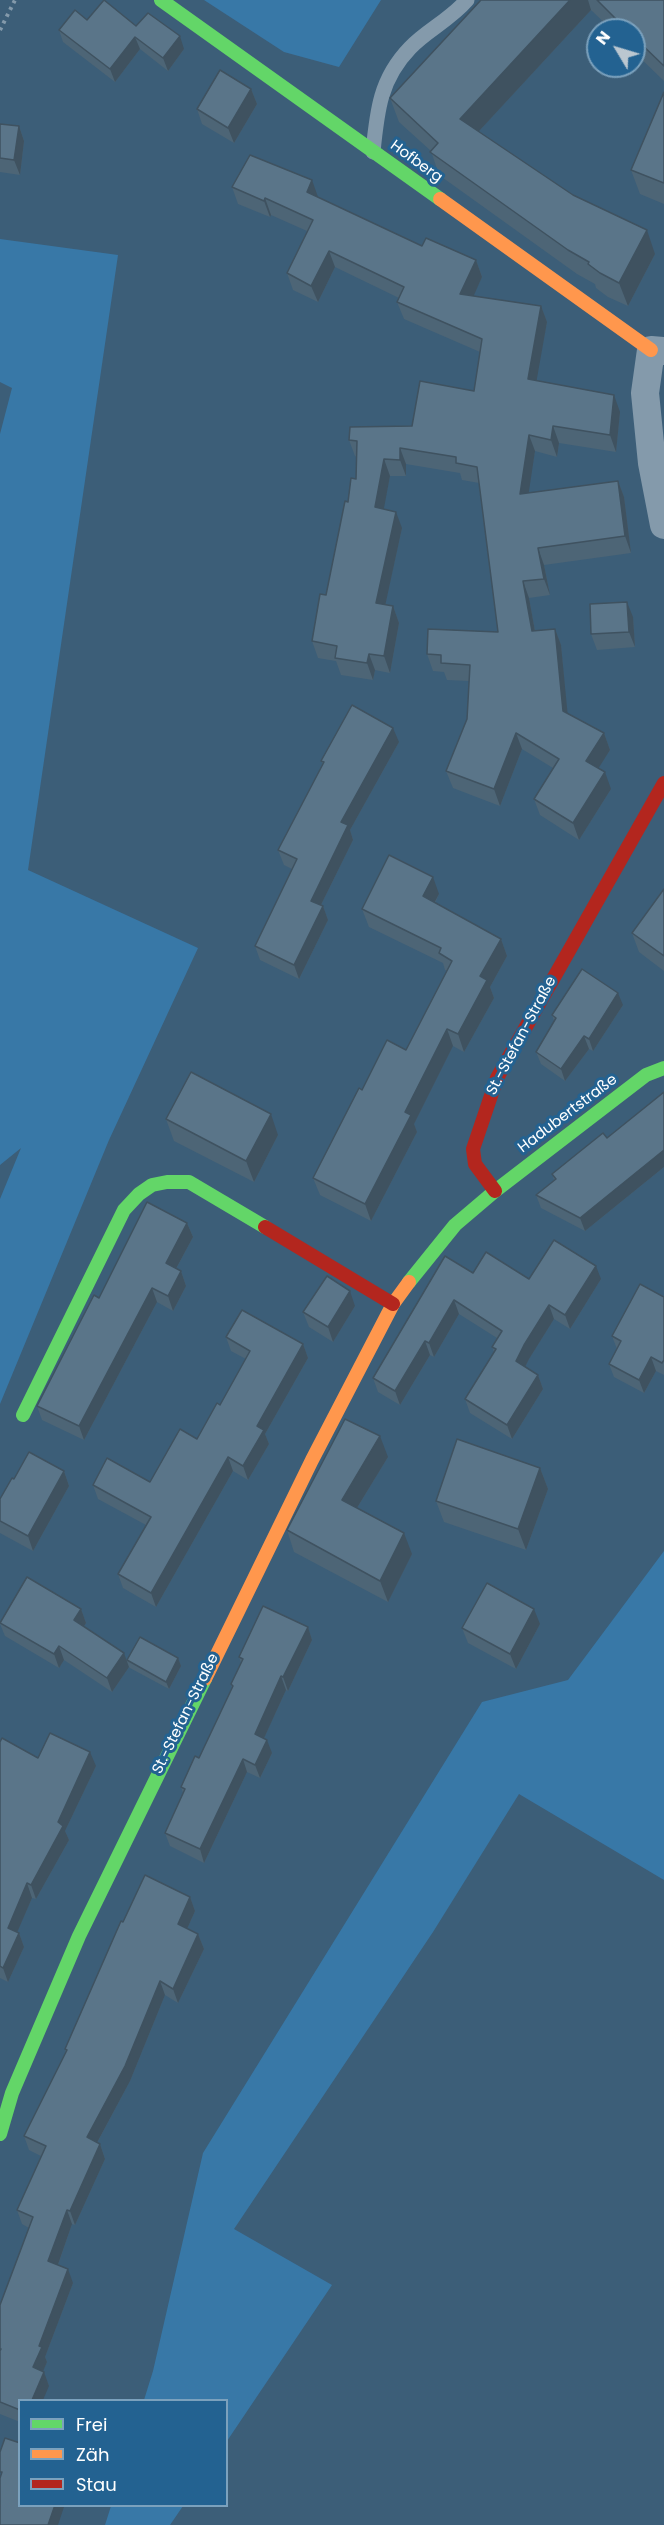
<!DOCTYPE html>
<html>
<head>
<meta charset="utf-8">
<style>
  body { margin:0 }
  #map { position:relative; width:664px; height:2525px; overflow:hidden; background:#3c5e78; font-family:Poppins,sans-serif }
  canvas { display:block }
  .legend { position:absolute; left:18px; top:2399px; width:210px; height:108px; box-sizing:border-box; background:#236291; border:2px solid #7ba1bd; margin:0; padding:8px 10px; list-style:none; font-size:18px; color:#fff }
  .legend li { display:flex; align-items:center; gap:12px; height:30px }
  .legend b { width:30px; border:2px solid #7ba1bd }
  .north { position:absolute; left:586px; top:18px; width:60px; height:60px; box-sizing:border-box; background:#236291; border:2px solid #7ba1bd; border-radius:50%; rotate:308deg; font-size:16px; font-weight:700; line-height:24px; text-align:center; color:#fff }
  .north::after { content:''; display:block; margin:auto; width:21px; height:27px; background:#bbc7d0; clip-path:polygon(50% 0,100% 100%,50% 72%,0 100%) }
</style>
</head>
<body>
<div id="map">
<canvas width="664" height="2525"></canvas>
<ul class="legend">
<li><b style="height:8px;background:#63d668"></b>Frei</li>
<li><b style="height:8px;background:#ff974d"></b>Zäh</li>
<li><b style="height:8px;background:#b3261e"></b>Stau</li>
</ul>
<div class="north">N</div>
</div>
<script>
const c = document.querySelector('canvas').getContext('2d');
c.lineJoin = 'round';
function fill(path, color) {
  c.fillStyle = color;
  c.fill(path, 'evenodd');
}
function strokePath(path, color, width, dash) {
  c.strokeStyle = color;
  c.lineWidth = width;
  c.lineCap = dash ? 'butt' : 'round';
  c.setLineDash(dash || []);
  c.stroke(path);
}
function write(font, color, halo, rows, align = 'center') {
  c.font = font + ' Poppins,sans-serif';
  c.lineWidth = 6;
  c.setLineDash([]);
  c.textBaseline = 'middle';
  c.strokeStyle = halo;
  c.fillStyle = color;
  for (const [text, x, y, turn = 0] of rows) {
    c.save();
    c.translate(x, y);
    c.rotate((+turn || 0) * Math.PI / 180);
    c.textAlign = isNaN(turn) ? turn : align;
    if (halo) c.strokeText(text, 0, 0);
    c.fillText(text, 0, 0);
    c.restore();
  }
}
fill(new Path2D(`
  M204,0H381L339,67L284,52Z
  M0,239L118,255L28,870L198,948L109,1140L0,1404V1199L21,1148L0,1165V434L12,388L0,382Z
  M664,1551V1880L519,1794L433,1932L234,2229L332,2285L227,2441L226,2400H144L153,2371L203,2153L482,1702L568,1680Z
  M111,2506H183L170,2525H105Z`), '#3878a7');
strokePath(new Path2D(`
  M0,30L15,0`), '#849aab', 4, [3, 4.5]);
strokePath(new Path2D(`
  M373,152C377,111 380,79 410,48C427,30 450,20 467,0`), '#849aab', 15);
strokePath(new Path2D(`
  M664,351L651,350L645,393L652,463L664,525`), '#849aab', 28);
strokePath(new Path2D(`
  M161,0L440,199
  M409,1282L455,1225L495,1191L646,1075L664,1068
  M23,1415L124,1210L139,1194L152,1185L167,1182H189L265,1227
  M0,2134L12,2093L79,1936L205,1679`), '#63d668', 14);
strokePath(new Path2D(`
  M440,199L651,350
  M205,1679L312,1460L393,1304L409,1282`), '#ff974d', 14);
strokePath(new Path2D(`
  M495,1191L475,1164L473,1149L497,1078L664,783
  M265,1227L393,1304`), '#b3261e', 14);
fill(new Path2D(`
  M481,0H664V81L634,52V30H612L591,10L478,132L655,254L628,306L608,297L596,288L595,284L577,274L439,175L431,151L399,122L390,98Z
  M87,20L136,26L184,49L168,71L140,49L115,82L63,42L59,30Z
  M251,89L257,104L234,143L202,124L197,109Z
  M664,92V204L640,194L631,170Z
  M0,124L19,126L24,141L20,175L0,172Z
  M232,187L318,197L422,246L476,260L482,277L473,296L541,306L547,322L536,380L620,412L616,452L559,443L557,457L535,451L528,493L618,481L624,497L631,553L544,565L550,595L529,598L535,631L555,629L561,645L567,714L604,733L610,750L598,768L611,789L579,840L540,815L534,799L553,768L522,749L500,806L453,788L446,771L467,719L469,681L447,680L444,672L433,671L427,654L498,632L479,483L462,480L460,473L406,464V476H390L383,509L402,528L385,605L393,606L399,623L390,673L375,670L373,680L341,675L336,661L318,658L312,641L326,595L348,502L356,479L357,457L355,456L349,440L412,426L474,391L480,352L404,319L397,302L399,298L335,267L318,302L293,290L287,273L307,231L271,215L270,217L238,204Z
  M633,617L635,647L597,650L591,634Z
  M399,742L350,830L353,840L321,905L323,906L328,920L299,979L260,960L255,946L292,869L284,865L278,850L323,764L321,761Z
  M664,889V971L639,952L632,933Z
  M439,894L435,903L501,939L507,956L490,987L494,998L464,1052L453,1046L414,1124L417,1132L371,1221L320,1195L313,1178L362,1090L406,1050L447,971L445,970L443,963L369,927L362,909Z
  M623,1005L593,1051L589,1049L565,1081L541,1064L536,1052L554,1021L552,1015Z
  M664,1092V1167L585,1231L541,1208L536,1195L554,1180L552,1174L607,1138Z
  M166,1119L278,1135L254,1182L174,1141Z
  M187,1223L193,1237L176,1269L181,1271L186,1286L173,1311L157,1302L84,1440L42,1420L37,1406L99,1298Z
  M473,1273L529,1279H601L570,1329L554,1319L529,1359L525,1367L538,1375L543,1389L512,1439L470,1413L465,1399L494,1352L492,1347L497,1338L459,1314L434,1357L430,1355L400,1405L378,1392L373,1378Z
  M664,1297V1375L656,1371L644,1393L614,1377L609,1364L617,1349L612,1336Z
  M355,1306L333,1342L309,1327L303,1312Z
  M226,1337L303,1344L308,1358L265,1434L269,1444L248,1480L233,1471L156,1607L123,1588L118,1574L146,1525L98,1499L93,1485L150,1482L197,1439L220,1405L246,1359L231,1351Z
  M388,1457L357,1508L412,1554L388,1602L294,1552L287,1530Z
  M540,1468L548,1489L526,1550L444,1522L436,1501Z
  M64,1471L69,1486L33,1551L0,1533V1499L14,1479Z
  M81,1609L86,1623L84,1626L127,1660L178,1658L181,1666L169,1689L130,1668L129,1667L112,1692L64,1660L59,1668L5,1636L0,1624V1622Z
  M540,1624L516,1669L468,1643L462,1628Z
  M308,1627L312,1640L288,1691L286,1690L264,1738L272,1753L260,1778L247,1772L204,1863L170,1846L165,1833L183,1793L181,1787L199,1758L232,1688L231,1684L241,1663L239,1657Z
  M0,1742L38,1758L96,1766L65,1831L69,1840L36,1899L32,1898L17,1932L19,1933L24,1947L8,1982L0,1978Z
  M190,1897L195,1911L187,1929L198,1934L204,1949L178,2003L165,1995L130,2081L97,2143L100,2144L105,2159L75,2225L72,2224L58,2265L73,2283L45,2357L47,2362L43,2371L49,2386L20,2400V2422L0,2414V2305L29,2228L22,2224L17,2210L41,2156L29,2150L24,2136L66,2053L65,2049L123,1922Z`), '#4d6576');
fill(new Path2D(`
  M570,0H588L591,10L468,143L460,119Z
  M180,36L184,49L168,71L163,58Z
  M135,37L140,49L115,82L110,69Z
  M251,89L257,104L234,143L228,128Z
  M19,126L24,141L20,175L14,160Z
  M312,180L318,197L307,192Z
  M265,198L271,215L270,217L264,201Z
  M647,230L655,254L628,306L619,283Z
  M329,251L335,267L318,302L311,286Z
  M476,260L482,277L467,311L460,294Z
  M541,306L547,322L534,395L528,379Z
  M614,395L620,412L616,452L610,435Z
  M553,426L559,443L557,457L551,440Z
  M529,435L535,451L526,511L520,494Z
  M400,448L406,464V476L400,460Z
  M384,459L390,476L381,524L375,507Z
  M618,481L624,497L631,553L625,536Z
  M396,512L402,528L382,620L376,603Z
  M538,548L544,565L550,595L544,579Z
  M523,581L529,598L538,648L532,631Z
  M627,602L633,617L635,647L629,632Z
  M393,606L399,623L390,673L384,656Z
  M555,629L561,645L569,728L563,711Z
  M369,654L375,670L373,680L367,663Z
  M393,728L399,742L350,830L353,840L316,915L311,901L341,822Z
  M516,733L522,749L500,806L494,789Z
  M604,733L610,750L593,777L586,761Z
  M605,772L611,789L579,840L573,823Z
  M433,877L439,894L429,913L423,896Z
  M323,906L328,920L299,979L294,965Z
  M501,939L507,956L490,987L494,998L464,1052L458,1034L480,976Z
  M618,993L623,1005L593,1051L589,1039Z
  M447,1029L453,1046L414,1124L417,1132L371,1221L365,1204L405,1112Z
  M584,1036L589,1049L565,1081L561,1069Z
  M271,1114L278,1135L254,1182L246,1161Z
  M664,1150V1167L585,1231L580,1218Z
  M187,1223L193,1237L171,1278L166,1263Z
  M596,1266L601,1279L570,1329L565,1315Z
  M181,1271L186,1286L173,1311L168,1296Z
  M152,1288L157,1302L84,1440L79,1426Z
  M350,1291L355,1306L333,1342L328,1327Z
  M454,1300L459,1314L434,1357L429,1343Z
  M549,1305L554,1319L529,1359L521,1375L516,1361L524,1345Z
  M425,1341L430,1355L400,1405L395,1391Z
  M303,1344L308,1358L265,1434L269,1444L248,1480L243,1466L257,1426Z
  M651,1357L656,1371L644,1393L639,1380Z
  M538,1375L543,1389L512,1439L507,1425Z
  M380,1436L388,1457L349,1521L342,1500Z
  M228,1457L233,1471L156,1607L151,1593Z
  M540,1468L548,1489L526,1550L518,1529Z
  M64,1471L69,1486L33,1551L28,1536Z
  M404,1533L412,1554L388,1602L380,1581Z
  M81,1609L86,1623L79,1634L74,1620Z
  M534,1609L540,1624L516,1669L510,1654Z
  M308,1627L312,1640L288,1691L283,1677Z
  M59,1646L64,1660L59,1668L54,1654Z
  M124,1653L129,1667L112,1692L107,1678Z
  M178,1658L181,1666L169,1689L166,1682Z
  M281,1676L286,1690L260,1747L255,1734Z
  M267,1740L272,1753L260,1778L255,1765Z
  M90,1752L96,1766L65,1831L69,1840L36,1899L31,1885L58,1822Z
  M243,1759L247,1772L204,1863L200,1849Z
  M27,1883L32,1898L13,1942L8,1928Z
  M190,1897L195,1911L183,1938L178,1924Z
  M19,1933L24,1947L8,1982L3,1968Z
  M198,1934L204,1949L178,2003L173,1989Z
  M160,1981L165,1995L130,2081L92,2152L87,2137Z
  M100,2144L105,2159L75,2225L70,2211Z
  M67,2210L72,2224L54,2276L48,2261Z
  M68,2269L73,2283L45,2357L47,2362L39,2381L33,2367L39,2346Z
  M44,2372L49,2386L43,2400H32Z
  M55,2505H64V2507L58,2525H48Z`), '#3f5260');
const building = new Path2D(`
  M104,0L136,26L148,13L180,36L163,58L135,37L110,69L59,30L75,10L87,20Z
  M481,0H570L460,119L573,195L647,230L619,283L600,273L588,264L589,262L568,250L430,152L438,143L390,98Z
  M597,0H664V66L634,37V30H627Z
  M220,70L251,89L228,128L197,109Z
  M664,92V183L631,170Z
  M0,124L19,126L14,160L0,158Z
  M250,155L312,180L307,192L422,246L426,238L476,260L460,294L541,306L528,379L614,395L610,435L553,426L551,440L529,435L520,494L618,481L625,536L538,548L544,579L523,581L532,631L555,629L563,711L604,733L586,761L605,772L573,823L534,799L559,759L516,733L494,789L446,771L467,719L470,665L441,663V655L427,654L428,629L498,632L477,467L456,463V457L400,448V460L384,459L375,507L396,512L376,603L393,606L384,656L369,654L367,663L335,658L337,646L312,641L320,594L326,595L345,501L348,502L351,478L356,479L357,441L349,440L350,427L412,426L420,381L474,391L482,339L397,302L404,287L329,251L311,286L287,273L313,220L265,198L264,201L232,187Z
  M627,602L629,632L591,634L590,604Z
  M352,705L393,728L341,822L348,825L311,901L323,906L294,965L255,946L297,859L278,850L324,762L321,761Z
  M389,855L433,877L423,896L501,939L480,976L487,980L458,1034L447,1029L405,1112L411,1115L365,1204L313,1178L359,1088L362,1090L387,1040L406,1050L452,961L439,953L441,948L362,909Z
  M664,889V956L632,933Z
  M582,969L618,993L589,1039L584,1036L561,1069L536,1052L556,1018L552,1015Z
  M191,1072L271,1114L246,1161L166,1119Z
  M664,1092V1150L580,1218L536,1195L556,1179L552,1174L578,1153L603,1133L607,1138Z
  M147,1202L187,1223L166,1263L181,1271L168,1296L152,1288L79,1426L37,1406L94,1295L99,1298Z
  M554,1240L596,1266L565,1315L549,1305L524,1345L516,1361L538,1375L507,1425L465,1399L496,1349L492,1347L502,1331L454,1300L429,1343L425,1341L395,1391L373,1378L445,1256L473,1273L486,1252L529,1279Z
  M327,1276L350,1291L328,1327L303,1312Z
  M640,1284L664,1297V1360L662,1363L651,1357L639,1380L609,1364L621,1341L612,1336Z
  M242,1310L303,1344L257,1426L264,1430L243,1466L228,1457L151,1593L118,1574L151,1517L93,1485L107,1458L150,1482L180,1429L197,1439L217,1403L220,1405L250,1351L226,1337Z
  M345,1419L380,1436L342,1500L404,1533L380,1581L287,1530Z
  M457,1439L540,1468L518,1529L436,1501Z
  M29,1452L64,1471L28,1536L0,1521V1499L12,1478L14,1479Z
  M27,1577L81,1609L74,1620L124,1653L107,1678L59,1646L54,1654L0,1623Z
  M487,1583L534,1609L510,1654L462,1628Z
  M263,1606L308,1627L283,1677L281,1676L255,1734L267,1740L255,1765L243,1759L200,1849L165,1833L185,1789L181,1787L195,1756L199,1758L233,1686L231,1684L243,1659L239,1657Z
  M140,1637L178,1658L166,1682L127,1660Z
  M50,1733L90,1752L58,1822L63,1826L31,1885L27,1883L8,1928L19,1933L3,1968L0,1966V1742L2,1738L38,1758Z
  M145,1875L190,1897L178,1924L198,1934L173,1989L160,1981L125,2066L87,2137L100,2144L70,2211L67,2210L48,2261L68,2269L39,2346L42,2347L33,2367L44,2372L32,2400H20V2410L0,2402V2351L1,2349H0V2305L33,2217L17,2210L46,2146L24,2136L67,2050L65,2049L121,1921L123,1922Z
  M5,2438L20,2443V2505H55L48,2525H0V2478L2,2472H0V2452Z`);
fill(building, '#5a7589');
strokePath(building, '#3f5260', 1.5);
write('15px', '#fff', '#236291', [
  ["Hofberg",416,162,36],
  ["St.-Stefan-Straße",522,1036,-62],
  ["Hadubertstraße",568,1114,-37],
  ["St.-Stefan-Straße",186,1714,-64]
]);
</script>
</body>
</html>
